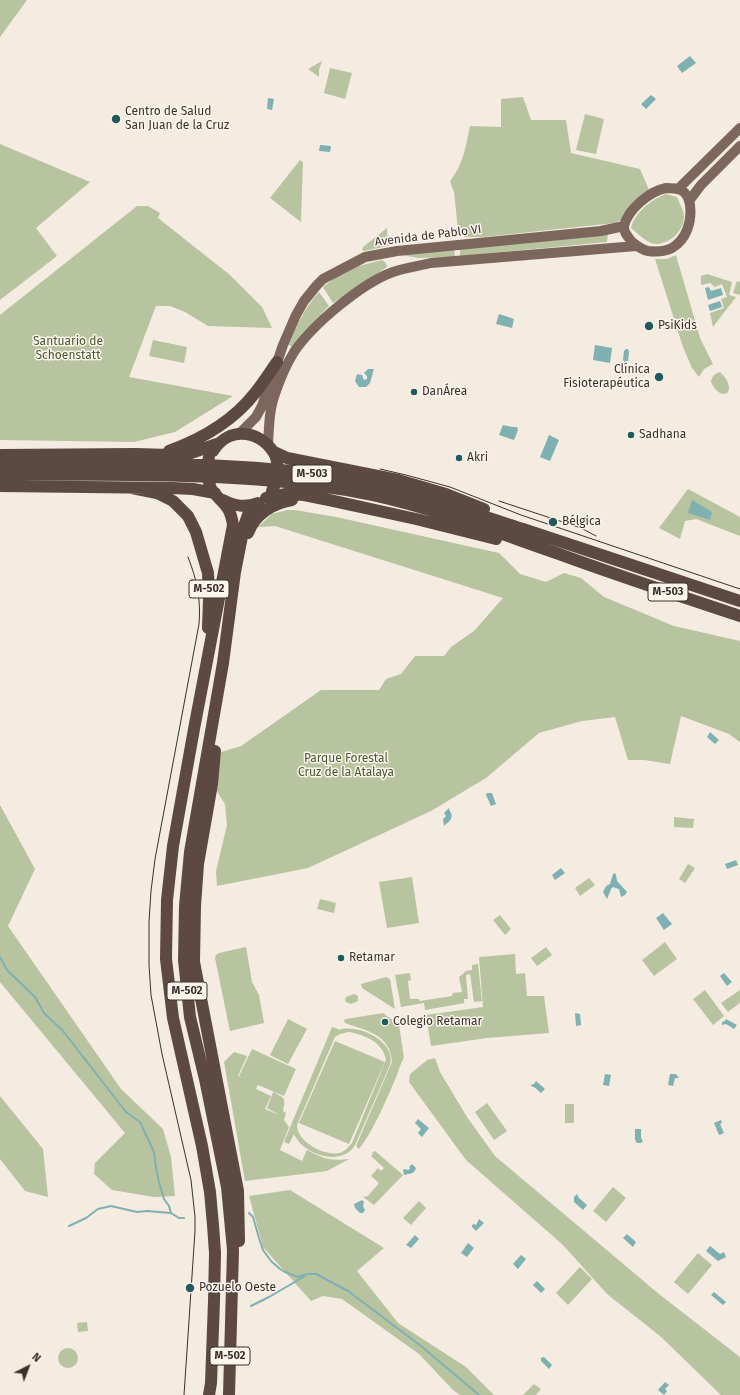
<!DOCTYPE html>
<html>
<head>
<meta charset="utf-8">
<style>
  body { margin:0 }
  #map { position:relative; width:740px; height:1395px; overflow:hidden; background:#f4ebe1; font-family:"Fira Sans",sans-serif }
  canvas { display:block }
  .north { position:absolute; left:8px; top:1347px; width:40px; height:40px; -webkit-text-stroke:3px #fbf5ee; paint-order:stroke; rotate:42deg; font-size:11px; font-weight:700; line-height:16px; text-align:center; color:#3b302b }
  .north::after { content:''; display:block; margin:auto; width:14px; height:18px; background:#3b302b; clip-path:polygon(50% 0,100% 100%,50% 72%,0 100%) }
</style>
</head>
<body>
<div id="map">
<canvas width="740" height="1395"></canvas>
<div class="north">N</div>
</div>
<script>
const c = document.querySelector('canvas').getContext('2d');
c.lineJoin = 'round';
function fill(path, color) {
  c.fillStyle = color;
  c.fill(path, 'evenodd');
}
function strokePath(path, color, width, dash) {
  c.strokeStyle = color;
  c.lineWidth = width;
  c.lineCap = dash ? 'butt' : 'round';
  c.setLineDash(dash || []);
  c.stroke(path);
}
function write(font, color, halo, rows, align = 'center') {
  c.font = font + ' "Fira Sans",sans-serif';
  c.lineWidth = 3;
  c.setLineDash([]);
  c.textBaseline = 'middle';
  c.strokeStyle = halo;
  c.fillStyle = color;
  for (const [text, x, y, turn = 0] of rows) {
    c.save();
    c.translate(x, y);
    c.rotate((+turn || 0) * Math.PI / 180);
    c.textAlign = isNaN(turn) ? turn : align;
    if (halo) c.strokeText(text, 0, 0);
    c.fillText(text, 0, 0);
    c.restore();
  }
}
fill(new Path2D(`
  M0,0H27L0,37Z
  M322,61L319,70V77L308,69Z
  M330,68L352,73L345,99L324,93Z
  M523,97L531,120H566L571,153L640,169L650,192L623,219L615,223L484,237H464V230H458L454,192L450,181C463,165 466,146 470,126L501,127V99Z
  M585,114L604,119L596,154L576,150Z
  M0,144L90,182L36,228L57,256L0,300Z
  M300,160L303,162L301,222L270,198Z
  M666,194L677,197C679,202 684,211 684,217C684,232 666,248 651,243C644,240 637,233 631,228C634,213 652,199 666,194Z
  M137,206H148L160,213L158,218L230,275L262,307L272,328L208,326L185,312L170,306H156L129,377L233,396L175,432L134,442L0,440V315Z
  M387,228L388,246L364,251L362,250L363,247Z
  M608,234L607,242L460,256V248Z
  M454,249L455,257L418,258L402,255Z
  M676,255L700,338L713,364L704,369L699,377L692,368L683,347L655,259H667Z
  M382,260L386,263L387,267L333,303L323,287L347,269Z
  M707,274L732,282L729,295L736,297L713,327L710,313L724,308L721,299L727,297L722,284L715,287L710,283L701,285V276Z
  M737,281L740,282V295L733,293Z
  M319,292L329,306L301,334L292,347L289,345C296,325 305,308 319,292Z
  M153,340L187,347L184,363L149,356Z
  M720,372C740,391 722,405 711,382C712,376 714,374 720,372Z
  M688,489L740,517V536L696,519L685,521L680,539L659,528Z
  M287,510H295L336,517L499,553L520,574L546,582L564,573L581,578L604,597L674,626L740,641V742L729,734L681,716L670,764L644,760H628L615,717L582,721L539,733L486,778L431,811L308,868L217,886L216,871L227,825L225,804L216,790L221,752L241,746L321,690H379L386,679L401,674L415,656H444L451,647L474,631L503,598L275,526L258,527L272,514Z
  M0,805L35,869L8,926L121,1089L163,1129L171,1157L175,1196L154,1197L112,1190L94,1174L95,1163L125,1133L0,982Z
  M674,817L694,819L693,828L674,827Z
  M688,864L695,868L685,883L679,879Z
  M412,877L419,923L387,928L379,882Z
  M589,878L595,885L580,896L575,888Z
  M320,899L336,903L334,913L317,909Z
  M500,915L511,929L505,935L493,920Z
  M665,942L677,959L654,976L642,960Z
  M246,947L252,982L259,995L264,1023L230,1031L215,958L216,955L219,953Z
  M546,947L552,955L537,966L531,958Z
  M515,954L516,974L525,973L527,996H544L549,1033L487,1038L431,1046L426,1015L483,1007L479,957Z
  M478,964L482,1001L474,1002L470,974L466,975L468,999H464V1002L465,1003L425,1010L424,1003L401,1007L395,975L410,973L411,980L408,981L410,999H419L420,1001L452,996L453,993L462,992L459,977L466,971L472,970V965Z
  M386,977L390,979L395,1009L362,988L361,984Z
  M705,990L724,1016L713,1025L693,999Z
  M740,990V1003L728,1012L721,1003Z
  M354,994L358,996V1001L351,1004L346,1002L345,1000L346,997Z
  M383,1013L399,1025L404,1058C399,1066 398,1074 394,1082C385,1103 373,1131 359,1149L356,1146L392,1062C390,1034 367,1031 345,1023L344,1020L346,1019Z
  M288,1019L307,1029L288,1064L270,1055Z
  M332,1027L338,1029V1030C357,1023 397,1041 390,1065L355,1145C342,1168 302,1154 294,1134L289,1144L284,1142ZM349,1032C365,1035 383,1042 386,1060L352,1143C349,1147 344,1152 339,1153C324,1156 297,1142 297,1125L335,1037L340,1034Z
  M335,1041L385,1062L349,1144L299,1123Z
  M252,1049L296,1069L284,1096L258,1085L256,1089L271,1096L265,1109L279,1115L267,1108L273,1092C285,1098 286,1098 283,1111L286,1113L284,1120L289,1127L280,1150L302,1161L307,1150C324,1159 330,1161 349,1159L327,1171L245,1181L224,1062L234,1052L247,1056L238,1076L242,1078L239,1076Z
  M435,1058L440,1072L467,1117L495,1156L659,1294L740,1357V1395H721L660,1336L607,1294L563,1245L466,1160L409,1082L410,1074L427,1060Z
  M0,1096L43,1149L48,1197L25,1191L0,1159Z
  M487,1103L507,1131L494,1140L475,1112Z
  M565,1104H574V1123H565Z
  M375,1151L403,1175L374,1205L363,1197L368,1196L379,1183L371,1176L378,1168L381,1171L384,1168L371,1156L373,1154L372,1153Z
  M613,1187L626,1198L606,1222L593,1211Z
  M290,1190L384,1248L357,1271L398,1323L466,1367L494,1395H460L453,1390L419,1354L342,1299L323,1296L311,1301L263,1247L249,1196Z
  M419,1201L426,1208L411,1225L403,1218Z
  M698,1253L712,1265L688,1294L674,1282Z
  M580,1267L592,1279L568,1305L556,1293Z
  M87,1322L88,1331L78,1332L77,1323Z
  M58 1358a10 10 0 1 1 20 0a10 10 0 1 1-20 0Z
  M534,1384L541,1389L536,1395H523Z`), '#b8c4a0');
fill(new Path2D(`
  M690,56L696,63L682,73L677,66Z
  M651,95L656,99L646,109L641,104Z
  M268,98L274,99L272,110L267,109Z
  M320,145L331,146L330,152L319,151Z
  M709,287L711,291L721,288L723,295L708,300L705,288Z
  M720,301L722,307L710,311L708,305Z
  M499,314L514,319L512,328L496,324Z
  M595,345L612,348L610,363L593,360Z
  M626,349H628L629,352L628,361L626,363L623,360L624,351Z
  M368,369H374L370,383L366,387H359L355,381L357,374L362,375L364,380L367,379V376L364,373Z
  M503,425L512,427H517L518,430L514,440L499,435Z
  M549,435L559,440L550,461L540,457Z
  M692,500L712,512L710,520L688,513Z
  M710,732L719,740L715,744L707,737Z
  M487,793H492L496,804L491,806L486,795Z
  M449,808C449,810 450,811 451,813C454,819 447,823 444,826L443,819L446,816L444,813Z
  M736,860L738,865L727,869L725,864Z
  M561,868L565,873L555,880L552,875Z
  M615,873L616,875L617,881L627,892L625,895L621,897L619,889L613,887L611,889L607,899L603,892L606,886L610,884L613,874Z
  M663,913L672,924L664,930L656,918Z
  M724,973L732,982L727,986L720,976Z
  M575,1013L580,1014L581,1025L576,1026Z
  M726,1019L737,1025L734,1029L726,1024L722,1025V1022L725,1021Z
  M605,1074L611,1075L609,1086L603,1085Z
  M670,1074H676L679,1078H675L673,1086L668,1085Z
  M536,1081L545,1089L541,1093L534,1087L531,1086V1085L534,1084Z
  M418,1119L429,1128L422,1137L418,1133L421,1129L415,1123Z
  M721,1120L722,1123L720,1124L724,1133L719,1135L714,1123Z
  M635,1129H641V1138L643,1141L641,1143H637L635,1140Z
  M412,1164L416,1168C414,1175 409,1173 404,1175L403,1170L404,1169L409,1170L410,1168L409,1167Z
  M577,1194L579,1198L587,1205L583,1210L574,1202V1197Z
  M362,1200L364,1202L363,1206L365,1210L363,1213H360L355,1208L354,1204Z
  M479,1219L484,1223L476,1231L472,1227V1225L474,1224L476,1225Z
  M627,1234L636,1242L633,1247L623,1238Z
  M415,1235L419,1239L411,1248L406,1245Z
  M468,1243L474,1248L467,1257L461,1253Z
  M710,1246L720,1254L724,1252L726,1257L718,1261L706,1251Z
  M521,1255L526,1259L518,1269L513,1264Z
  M537,1281L545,1289L541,1293L533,1285Z
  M714,1292L726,1302L723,1305L711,1295Z
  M544,1357L552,1365L549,1369L541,1361V1358Z
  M665,1382L669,1385L665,1389L667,1391L664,1395L658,1390Z`), '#7fb0b2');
strokePath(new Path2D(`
  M0,957L7,970L35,997L44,1013L63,1031L126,1112L140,1122L154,1152L156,1168L159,1182L164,1199L169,1206L171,1213L179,1218H184
  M249,1213L253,1217L259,1238L263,1250L271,1261L280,1269L285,1272L298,1277L307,1274H316L348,1291L421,1346L479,1395
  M69,1226L86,1218L98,1209L111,1206L137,1212L147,1211L171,1213
  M251,1306L269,1297L305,1276`), '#7fb0b2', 2);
strokePath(new Path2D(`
  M666,188C671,188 676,188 681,190C687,193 689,199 690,205C692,221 687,239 672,248C664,252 656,252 648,251C642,250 637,246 632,242C629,238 623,232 624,226C628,209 650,191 666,188Z
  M678,189L740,128
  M689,201L701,185L740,146
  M239,434L256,417L262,406L283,345L296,315L304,301L317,285L323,279L365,257L397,251L601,231L624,226
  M268,445C269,428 269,410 275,394C280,379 286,365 294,352C312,325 362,283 393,272C405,268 418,266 431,263L636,246`), '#7d675c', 10);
strokePath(new Path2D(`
  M169,451C202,439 234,420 255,393C263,383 270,372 277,362
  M213,451C230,424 264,431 276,457
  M274,452L287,458L398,480L446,494L484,509
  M0,455L136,454L170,455L188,454L217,444
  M0,465C112,465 224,459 335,477C399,488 461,509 523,529C595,553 668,577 740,601
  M0,474C45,474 89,475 134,475C215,476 293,479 373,495C437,509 498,533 559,554C619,576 680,596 740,616
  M0,486L172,488L193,489L215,493
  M132,488L157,493L173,501L188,516L196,532L208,573L209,600L208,628
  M266,498L286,494L304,495L329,500L416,519L496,539
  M223,500C235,506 245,508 258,503
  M248,533C255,514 273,503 292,500
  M215,751L212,784L198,864L195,906L194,962L238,1191L239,1241
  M209,1395L211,1383L214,1301L215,1253L213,1225L210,1192L202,1146L173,1018L166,959L167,900L173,846L194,729L233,525C230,504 222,504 211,489
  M229,1395L233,1250L227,1187L205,1079L190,1017L184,960L185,906L190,852L223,663L235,572L244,526L249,512L256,504`), '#5c4a42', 12);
strokePath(new Path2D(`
  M380,469L406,475L450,487L521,515L740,589
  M499,501L581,528L596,536
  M184,1395L195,1231V1217L191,1180L162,1054L151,995L149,965V922L151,891L155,859L199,624C201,599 197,580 188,557`), '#3b302b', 1);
strokePath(new Path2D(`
  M209,457C206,469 207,477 211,489
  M272,491C278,479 279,470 276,457`), '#5c4a42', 12);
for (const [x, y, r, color] of [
  [116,119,5,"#1f5a5e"],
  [649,326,5,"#1f5a5e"],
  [659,377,5,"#1f5a5e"],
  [414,392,4,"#1f5a5e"],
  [631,435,4,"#1f5a5e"],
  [459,458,4,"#1f5a5e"],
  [553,522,5,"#1f5a5e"],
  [341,958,4,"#1f5a5e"],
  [385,1022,4,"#1f5a5e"],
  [190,1288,5,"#1f5a5e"]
]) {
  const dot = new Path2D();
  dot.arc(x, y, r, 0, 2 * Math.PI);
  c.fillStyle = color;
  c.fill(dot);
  strokePath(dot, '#fbf5ee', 1.5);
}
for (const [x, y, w] of [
  [312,474,40],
  [209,589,40],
  [668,592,40],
  [187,991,40],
  [230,1356,40]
]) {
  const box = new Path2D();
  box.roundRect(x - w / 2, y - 9, w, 18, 3);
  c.fillStyle = '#fbf5ee';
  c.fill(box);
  strokePath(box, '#3b302b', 1);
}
write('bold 11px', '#3b302b', null, [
  ["M-503",312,474],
  ["M-502",209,589],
  ["M-503",668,592],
  ["M-502",187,991],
  ["M-502",230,1356]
]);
write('12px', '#3b302b', '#fbf5ee', [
  ["Centro de Salud",125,112],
  ["San Juan de la Cruz",125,126],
  ["PsiKids",658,326],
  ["Clínica",650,370,"right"],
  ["Fisioterapéutica",650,384,"right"],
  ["DanÁrea",422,392],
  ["Sadhana",639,435],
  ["Akri",467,458],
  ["Bélgica",562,522],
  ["Retamar",349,958],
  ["Colegio Retamar",393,1022],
  ["Pozuelo Oeste",199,1288]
], 'left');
write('12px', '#3b302b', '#fbf5ee', [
  ["Avenida de Pablo VI",428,236,-7]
]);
write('12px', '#4a5a2e', '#fbf5ee', [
  ["Santuario de",68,342],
  ["Schoenstatt",68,356],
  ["Parque Forestal",346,759],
  ["Cruz de la Atalaya",346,773]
]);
</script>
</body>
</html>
